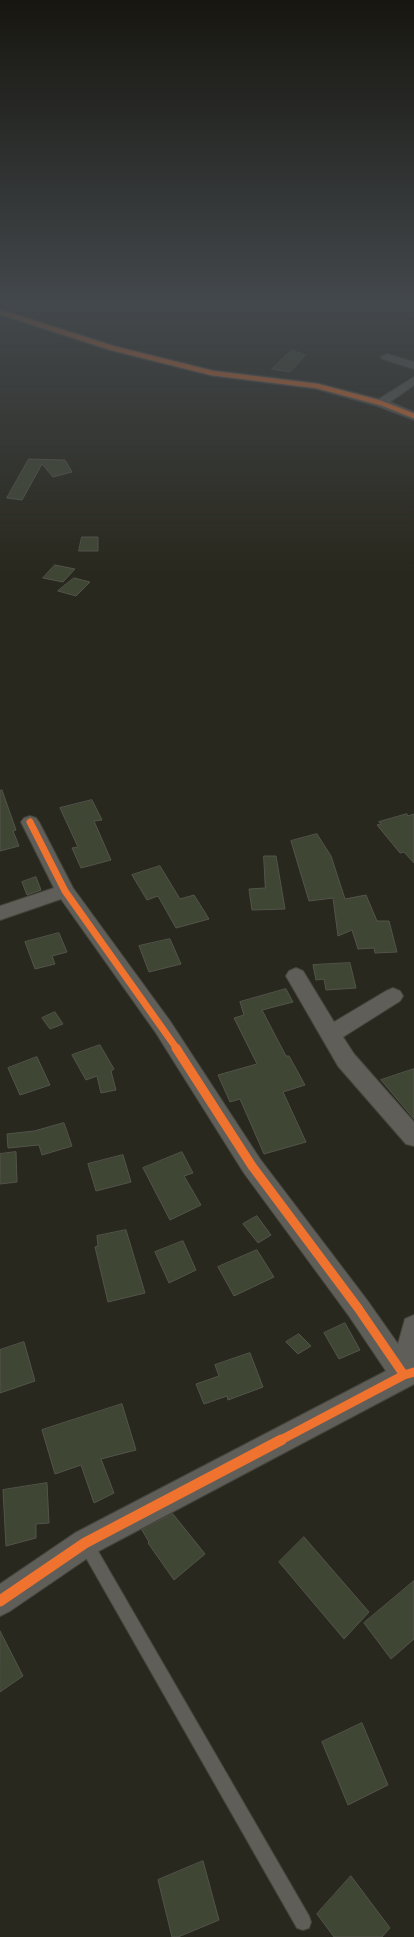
<!DOCTYPE html>
<html>
<head>
<meta charset="utf-8">
<style>
  body { margin:0 }
  canvas { display:block; background:#29281e }
</style>
</head>
<body>
<canvas width="414" height="1937"></canvas>
<script>
const c = document.querySelector('canvas').getContext('2d');
c.lineJoin = 'round';
function fill(path, color) {
  c.fillStyle = color;
  c.fill(path, 'evenodd');
}
function strokePath(path, color, width, dash) {
  c.strokeStyle = color;
  c.lineWidth = width;
  c.lineCap = dash ? 'butt' : 'round';
  c.setLineDash(dash || []);
  c.stroke(path);
}
const building = new Path2D(`
  M292,350L305,355L290,372L272,369Z
  M29,459L65,460L72,472L53,477L42,464L22,500L7,498Z
  M82,537H98V551H79Z
  M55,565L75,569L63,582L43,578Z
  M74,578L90,582L76,596L58,591Z
  M2,790L16,830L13,831L19,846L0,851V791Z
  M92,800L102,820L94,821L111,860L81,868L72,848L78,847L60,808Z
  M407,814L408,816L414,814V863L404,852L400,853L377,825L381,824L379,822Z
  M317,834L331,856L345,899L366,895L377,921H389L397,952L375,953L374,948L358,949L352,930L338,936L333,898L309,901L291,841Z
  M264,856H276L285,909L252,910L249,889L265,888Z
  M160,866L180,899L194,895L209,919L176,928L158,896L147,900L132,875Z
  M36,877L41,890L27,895L22,882Z
  M59,933L67,952L52,956L55,964L35,969L25,942Z
  M170,939L181,964L149,972L139,946Z
  M350,963L356,988L326,990L324,979L316,980L313,965Z
  M286,989L293,1002L262,1010L286,1056H289L305,1085L283,1092L306,1142L264,1154L240,1099L230,1102L218,1075L257,1064L234,1018L244,1015L240,1002Z
  M55,1012L63,1024L50,1029L42,1018Z
  M100,1045L114,1069L111,1071L116,1090L101,1093L97,1076L86,1080L72,1055Z
  M37,1057L50,1085L20,1095L8,1068Z
  M414,1069V1119L381,1080Z
  M64,1123L72,1146L42,1155L39,1145L8,1148L7,1134L34,1131Z
  M16,1152L17,1182L0,1184V1154Z
  M182,1152L193,1173L184,1176L201,1205L170,1220L143,1168Z
  M123,1155L131,1182L96,1191L88,1164Z
  M257,1216L271,1235L258,1243L243,1224Z
  M126,1230L145,1293L108,1302L95,1247L98,1246L97,1236Z
  M183,1241L196,1270L169,1283L155,1252Z
  M257,1250L274,1277L234,1296L218,1267Z
  M345,1323L360,1350L339,1359L324,1333Z
  M299,1334L311,1346L298,1354L286,1342Z
  M24,1342L35,1381L0,1393V1350Z
  M250,1353L263,1387L228,1400L227,1396L204,1404L196,1384L219,1376L215,1365Z
  M122,1404L136,1450L101,1459L114,1493L94,1503L81,1465L55,1474L42,1430Z
  M47,1483L49,1523L36,1524V1538L6,1546L3,1490Z
  M173,1514L205,1554L174,1580L148,1543L149,1542L142,1530Z
  M304,1537L369,1612L344,1639L279,1562Z
  M414,1581V1639L391,1659L364,1623Z
  M0,1631L23,1676L0,1692Z
  M362,1723L388,1785L348,1805L322,1742Z
  M203,1861L219,1920L178,1937H172L158,1880Z
  M351,1876L390,1928L382,1937H334L317,1914Z`);
fill(building, '#404634');
strokePath(building, '#52534b', 1);
const service = new Path2D(`
  M86,1537L91,1539L309,1916L311,1922L309,1928L303,1930L297,1928L81,1549L79,1544L81,1539Z`);
const minor = new Path2D(`
  M0,309L116,346L212,370L317,383L379,399L414,377V385L390,402L414,412V420L377,406L316,389L212,376L108,350L0,315Z
  M387,354L414,362V369L383,359L381,357Z
  M30,816L36,818L39,822L73,888L170,1021L260,1159L367,1300L398,1344L405,1319L414,1315V1384L95,1553L10,1611L0,1616V1584L75,1533L386,1371L349,1316L244,1173L156,1033L61,899L0,920V906L54,888L21,822L24,818Z
  M296,968L303,971L334,1022L386,991L393,988L400,991L403,996L400,1001L343,1037L354,1054L414,1122V1146L406,1144L338,1066L286,976L289,971Z`);
strokePath(service, '#46453c', 2);
strokePath(minor, '#46453c', 2);
fill(service, '#5f5e59');
fill(minor, '#5f5e59');
strokePath(new Path2D(`
  M0,312L112,348L212,373L317,386L381,403L414,416`), '#ef722f', 4.5);
strokePath(new Path2D(`
  M30,822L65,891L177,1049`), '#ef722f', 7);
strokePath(new Path2D(`
  M176,1048L252,1166L358,1308L404,1375
  M279,1441L404,1375L414,1372`), '#ef722f', 9);
strokePath(new Path2D(`
  M0,1601L85,1543L281,1440`), '#ef722f', 11);
const sky = c.createLinearGradient(0, 0, 0, 573);
sky.addColorStop(0, '#171610');
sky.addColorStop(0.53, '#43484c');
sky.addColorStop(1, '#43484c00');
c.fillStyle = sky;
c.fillRect(0, 0, 414, 573);
</script>
</body>
</html>
